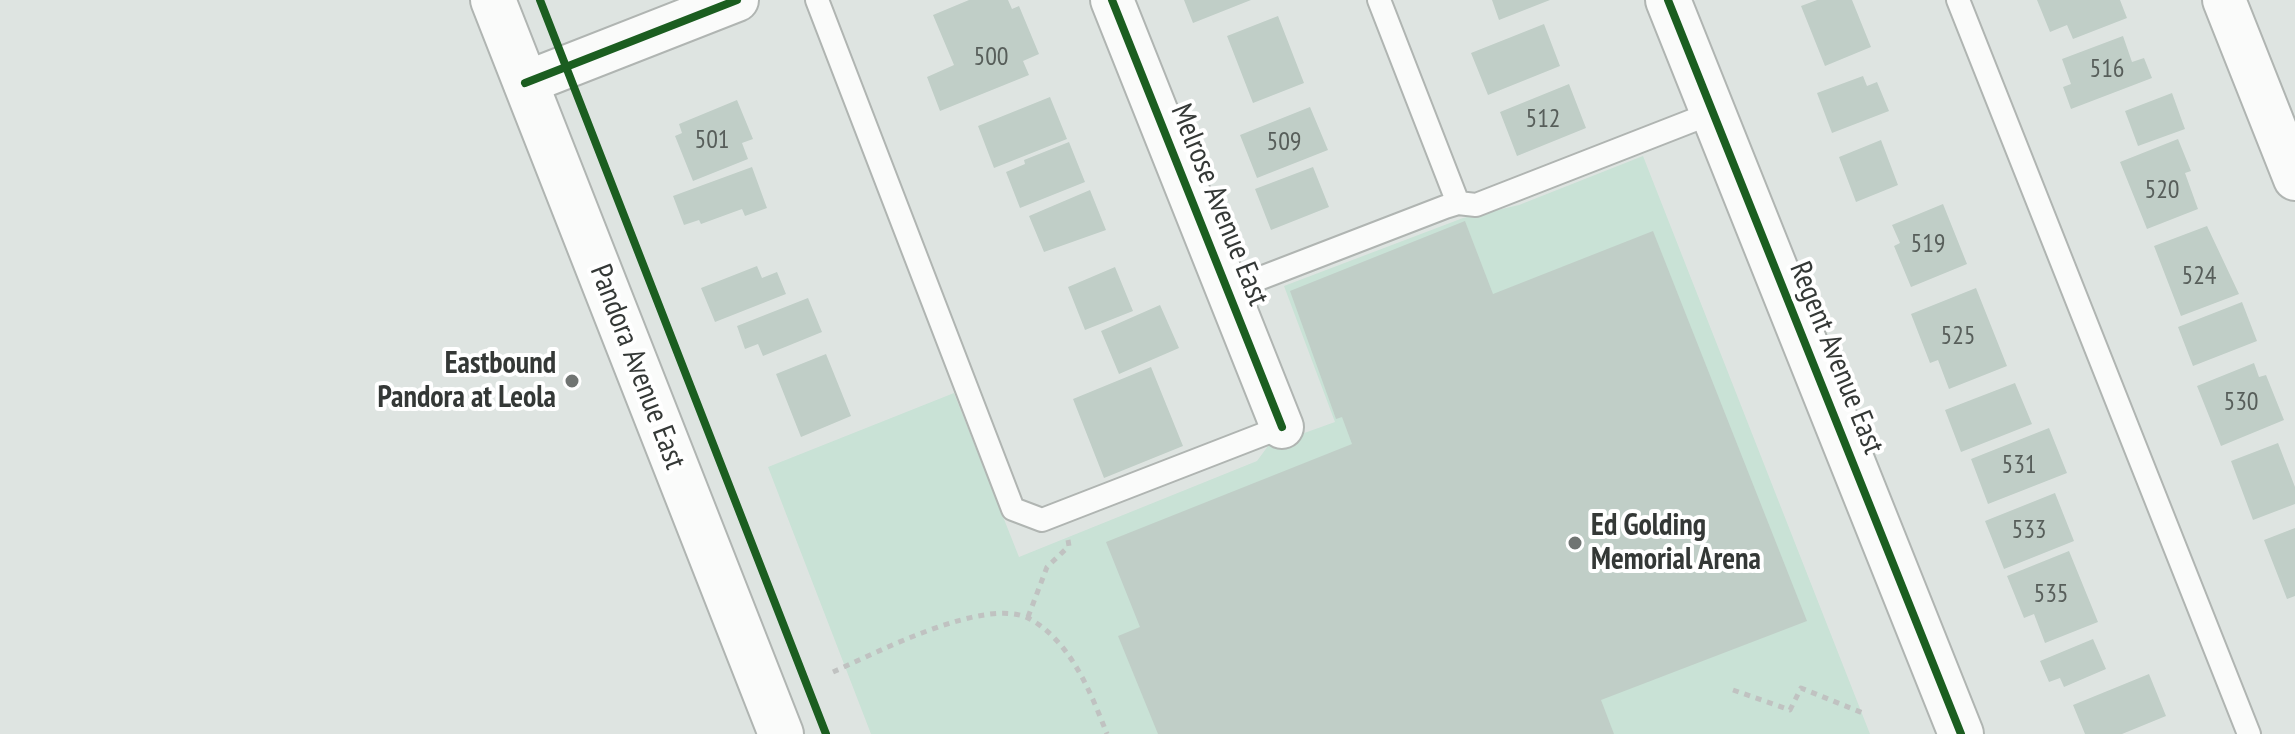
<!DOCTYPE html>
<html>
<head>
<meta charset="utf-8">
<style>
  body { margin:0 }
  canvas { display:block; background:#dee4e1 }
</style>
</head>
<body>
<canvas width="2295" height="734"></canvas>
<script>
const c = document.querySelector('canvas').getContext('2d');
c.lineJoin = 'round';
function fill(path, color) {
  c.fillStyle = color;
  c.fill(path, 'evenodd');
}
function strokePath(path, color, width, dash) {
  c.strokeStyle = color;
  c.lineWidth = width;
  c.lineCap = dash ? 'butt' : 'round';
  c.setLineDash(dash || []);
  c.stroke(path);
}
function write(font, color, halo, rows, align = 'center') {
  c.font = font + ' "PT Sans Narrow",sans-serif';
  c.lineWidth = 8;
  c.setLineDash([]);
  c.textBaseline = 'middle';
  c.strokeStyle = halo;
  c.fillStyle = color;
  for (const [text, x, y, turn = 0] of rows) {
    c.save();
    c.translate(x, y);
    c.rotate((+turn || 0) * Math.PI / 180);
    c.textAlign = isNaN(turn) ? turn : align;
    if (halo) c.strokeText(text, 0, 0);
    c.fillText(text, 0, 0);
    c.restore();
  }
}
fill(new Path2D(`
  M1643,156L1870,734H871L768,467L954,393L1019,557L1257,461L1268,446L1335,422L1284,286L1463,218L1519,205Z`), '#c9e2d6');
fill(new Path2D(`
  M969,0H1008L1012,9L1019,6L1039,54L1023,61L1029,75L940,111L927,77L954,65L933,15Z
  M1184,0H1251L1193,23Z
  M1492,0H1550L1499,20Z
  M1817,0H1852L1871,47L1825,66L1801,6Z
  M2037,0H2120L2127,18L2073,39L2067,25L2050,32Z
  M1278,16L1304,83L1253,103L1227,36Z
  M1544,24L1560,66L1488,95L1471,53Z
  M2123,36L2132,62L2144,58L2152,78L2071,109L2063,87L2071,84L2062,59Z
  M1863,76L1867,86L1877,82L1889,111L1832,133L1817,93Z
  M1569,84L1586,128L1517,156L1500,112Z
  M2172,93L2185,129L2138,146L2125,111Z
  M1050,97L1067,139L994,168L978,126Z
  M737,100L753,139L742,143L748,159L693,181L675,136L682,133L679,124Z
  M1310,107L1328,150L1257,178L1240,135Z
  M2178,139L2191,171L2185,173L2198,209L2147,229L2120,162Z
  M1881,140L1898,185L1856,202L1839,157Z
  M1069,142L1085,182L1020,208L1006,172L1025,164L1024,160Z
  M752,167L767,208L745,216L742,209L701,224L699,220L684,225L673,196Z
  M1313,167L1329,207L1271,230L1255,189Z
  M1090,190L1106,230L1044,252L1029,216Z
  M1943,204L1967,264L1911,287L1894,246L1900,243L1892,225Z
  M1465,221L1493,294L1653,231L1807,621L1601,700L1614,734H1158L1118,636L1140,627L1106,542L1352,444L1342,417L1336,419L1290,291Z
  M2207,226L2239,294L2181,316L2154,246Z
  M757,266L762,278L777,272L786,294L715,322L701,288Z
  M1115,267L1133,311L1085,330L1068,287Z
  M1976,288L2007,366L1949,389L1938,360L1930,363L1911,314Z
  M808,298L822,332L763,356L758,344L745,349L737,326Z
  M2242,302L2257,341L2193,366L2178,327Z
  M1160,305L1179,348L1119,374L1101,331Z
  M826,354L851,416L801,437L776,374Z
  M2254,363L2259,377L2266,375L2284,420L2221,446L2197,386Z
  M1151,367L1183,446L1104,478L1073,399Z
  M2015,383L2032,424L1961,452L1945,410Z
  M2049,428L2067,473L1988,504L1971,459Z
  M2278,443L2295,487V504L2253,520L2231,461Z
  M2055,493L2074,541L2004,569L1985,521Z
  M2295,528V596L2287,599L2264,540Z
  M2069,551L2098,622L2045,643L2034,614L2024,618L2007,576Z
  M2093,639L2106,669L2064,687L2060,678L2049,682L2040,661Z
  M2149,674L2166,716L2122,734H2085L2073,705Z`), '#c0cec7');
const lane = new Path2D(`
  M817,0L1013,509L1042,520L1282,427
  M1379,0L1458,203
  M1958,0L2249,734
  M1227,291L1445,207L1458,203L1476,205L1712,113`);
const street = new Path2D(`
  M1112,0L1282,427
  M2224,0L2295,179
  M525,83L737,0`);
const secondary = new Path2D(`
  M493,0L781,734
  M1668,0L1961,734`);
strokePath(lane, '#b0b5b2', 26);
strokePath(street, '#b0b5b2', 46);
strokePath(secondary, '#b0b5b2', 48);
strokePath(new Path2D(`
  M1028,617L1047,567L1069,546L1068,540
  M833,672C876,653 987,595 1030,619C1071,642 1091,693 1107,734
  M1733,690L1790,710L1801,688L1863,713`), '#c0c2c1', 5, [6, 6]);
strokePath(lane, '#fafbfa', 22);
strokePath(street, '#fafbfa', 42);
strokePath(secondary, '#fafbfa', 44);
strokePath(new Path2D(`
  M540,0L826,734
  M1112,0L1282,427
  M1668,0L1961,734
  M525,83L737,0`), '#1b5e20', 8);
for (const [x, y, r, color] of [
  [572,381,8,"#707472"],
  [1575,543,8,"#707472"]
]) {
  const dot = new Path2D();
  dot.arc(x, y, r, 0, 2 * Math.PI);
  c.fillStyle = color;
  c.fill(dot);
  strokePath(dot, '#fff', 3);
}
write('26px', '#575e5a', null, [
  ["500",991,58],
  ["516",2107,70],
  ["512",1543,120],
  ["501",712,141],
  ["509",1284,143],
  ["520",2162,191],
  ["519",1928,245],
  ["524",2199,277],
  ["525",1958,337],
  ["530",2241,403],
  ["531",2019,466],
  ["533",2029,531],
  ["535",2051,595]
]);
write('30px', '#343836', '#fff', [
  ["Melrose Avenue East",1219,205,68],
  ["Regent Avenue East",1836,358,68],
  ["Pandora Avenue East",637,367,69]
]);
write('bold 30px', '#343836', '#fff', [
  ["Eastbound",556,364],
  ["Pandora at Leola",556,398],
  ["Ed Golding",1591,526,"left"],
  ["Memorial Arena",1591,560,"left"]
], 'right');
</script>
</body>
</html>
